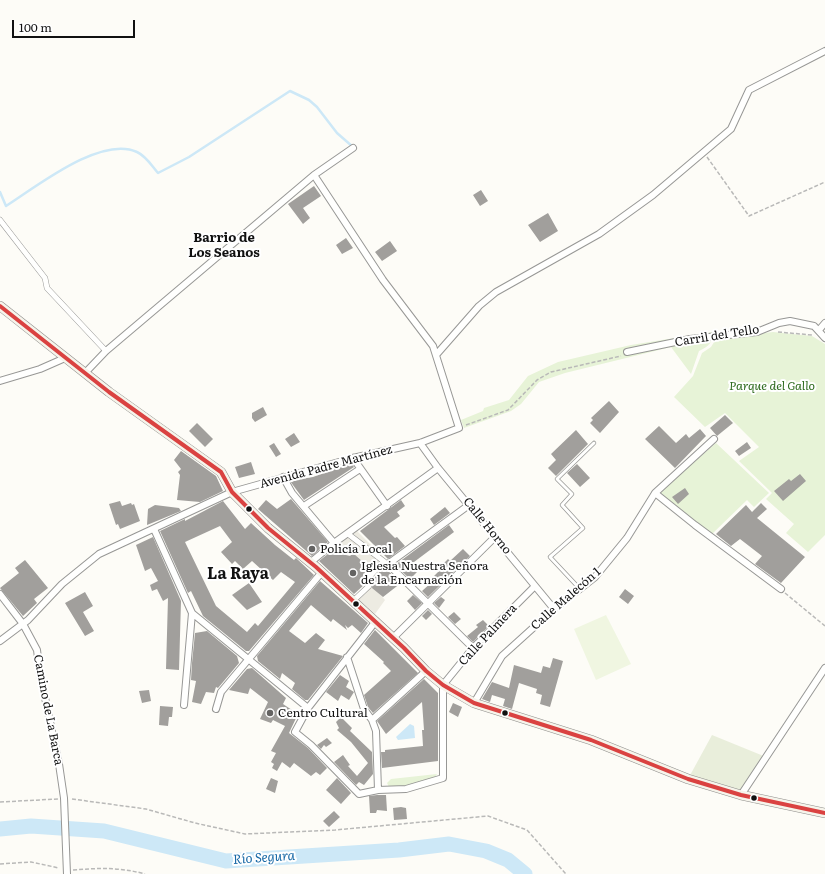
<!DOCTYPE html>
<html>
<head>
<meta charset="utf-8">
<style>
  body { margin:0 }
  #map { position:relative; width:825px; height:874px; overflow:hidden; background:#fdfcf7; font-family:Literata,serif }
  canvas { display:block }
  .scale { position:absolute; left:12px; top:20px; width:123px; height:18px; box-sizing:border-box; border:2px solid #111; border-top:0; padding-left:5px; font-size:12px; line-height:14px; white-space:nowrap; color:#111; -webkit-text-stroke:3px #fff; paint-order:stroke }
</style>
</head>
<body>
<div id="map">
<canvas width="825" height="874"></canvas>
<div class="scale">100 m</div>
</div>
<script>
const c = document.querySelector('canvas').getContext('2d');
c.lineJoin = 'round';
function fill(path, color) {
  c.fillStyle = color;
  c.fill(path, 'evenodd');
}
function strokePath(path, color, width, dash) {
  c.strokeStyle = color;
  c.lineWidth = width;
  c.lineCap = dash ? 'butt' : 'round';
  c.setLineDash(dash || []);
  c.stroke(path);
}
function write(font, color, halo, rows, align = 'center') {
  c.font = font + ' Literata,serif';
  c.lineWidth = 4;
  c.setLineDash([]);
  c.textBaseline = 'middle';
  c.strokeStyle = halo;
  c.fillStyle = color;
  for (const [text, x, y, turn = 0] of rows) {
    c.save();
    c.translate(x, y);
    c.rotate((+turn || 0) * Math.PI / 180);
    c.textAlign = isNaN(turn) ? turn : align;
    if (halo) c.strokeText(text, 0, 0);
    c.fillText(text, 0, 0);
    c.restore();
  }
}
fill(new Path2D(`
  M712,332C713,343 709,346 699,351L691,374L671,347L565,373L539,382L521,404L511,411L464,428L461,420L483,411L484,408L509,400L528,376L558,362L631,345Z
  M773,332L812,336L825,344V535L808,552L786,533L794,524L766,499L772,493L739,461L759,447L725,413L705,427L674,397L693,376L702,353L711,347L716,339Z
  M716,443L769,493L754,507L747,500L711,535L658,493Z
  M437,774C429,788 404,786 389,787L387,783L391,779Z`), '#e7f3d7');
fill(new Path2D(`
  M712,735L766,757L741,795L688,779Z`), '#e9eedb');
fill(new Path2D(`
  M606,615L631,664L596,680L574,629Z`), '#f0f6e1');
fill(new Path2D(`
  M354,526L358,532L387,561L373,570L353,553L350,556L347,555L338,546L334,541Z
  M368,581L385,600L375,614L356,597Z`), '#edebe2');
fill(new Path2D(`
  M410,724L414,726L415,738L398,740L396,737Z`), '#cde8f7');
strokePath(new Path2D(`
  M0,192L6,206C36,187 101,135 137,152C146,156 152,166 158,173L189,157L290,91L309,100L317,107L337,133L353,147`), '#cde8f7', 2.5);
strokePath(new Path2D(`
  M0,829L31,826L104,831L226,861L399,850L449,844L486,851L508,860L525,874`), '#cde8f7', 15);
fill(new Path2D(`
  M314,186L321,196L303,208L310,218L303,224L288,204Z
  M481,190L488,201L480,206L473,195Z
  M548,213L558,231L540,242L528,225Z
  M346,238L353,248L342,254L336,245Z
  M390,241L397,251L382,261L375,252Z
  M609,401L619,412L600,433L590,423L593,420L591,418Z
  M263,407L267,415L255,422L252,418V413Z
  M725,415L733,423L717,436L710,428Z
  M197,423L213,439L205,447L189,431Z
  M659,426L676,443L686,434L689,438L700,429L706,436L675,468L645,439Z
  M576,430L588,444L556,476L548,468L556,460L551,454Z
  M294,433L300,442L291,447L285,439Z
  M747,442L751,448L739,456L735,451Z
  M274,443L281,454L276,457L269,446Z
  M181,451L216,476L223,491L200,502L177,500L180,475L178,472L181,469L174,460Z
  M251,462L255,474L239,478L235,467Z
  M351,463L354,467L304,500L290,481L313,477Z
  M577,464L590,478L580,487L567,473Z
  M800,474L806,481L783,501L774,491L789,479L791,481Z
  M685,488L689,494L678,504L672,497Z
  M291,499L328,542L312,556L258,509L266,500L277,509Z
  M401,500L405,506L397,512L400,516L384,527L395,538L397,537L405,546L388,559L360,531Z
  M120,501L122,506L131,503L132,505L134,504L140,521L120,529L118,524L116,525L109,504Z
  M223,501L245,529L251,523L275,545L294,560L296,558L314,575L249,651H246L203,616L191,591L188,593L160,531L185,519V521ZM220,526L232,542L221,552L232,564L235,561L243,569L252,561L273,580L281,572L295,582L258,626L255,623L247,632L216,606L185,542Z
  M761,503L767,509L757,518L805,557L781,583L755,564L762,556L740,539L731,546L716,534L746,505L752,512Z
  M155,505L179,508L181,511L147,525L148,509Z
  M445,507L450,513L434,525L430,519Z
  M449,525L454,532L410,565L417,572L410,579L395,565Z
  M153,537L181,601L179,670L166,669L168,598L163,601L157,589L152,591L150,585L158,581L151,568L145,571L136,545Z
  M338,546L346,555L350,556L353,553L371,569L366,575L365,584L354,594L319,561Z
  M463,549L470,556L428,597L422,591L432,582L435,577L434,576L441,569L439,568L448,559L450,561Z
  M25,560L48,588L34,599L37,603L23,616L0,588L19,573L15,568Z
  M384,567L401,583L383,597L372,588L374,578Z
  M320,581L368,623L361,633L352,625L348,628L345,625L347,630L333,619L331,622L311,605L289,631L305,643L316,633L325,640L318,649L343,656L308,700H305L292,689L295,683L282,673L280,679L258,661L257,656Z
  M249,583L262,602L247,610L232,595Z
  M625,589L634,596L628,604L619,597Z
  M85,592L93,606L83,612L94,631L85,636L65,603Z
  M413,595L422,603L415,610L407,601Z
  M441,597L445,600L439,608L434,603Z
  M428,610L432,614L426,620L422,616Z
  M454,612L461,619L455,624L448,617Z
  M483,620L489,626L473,642L467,636L478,627L476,625Z
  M375,630L418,673L373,713L368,707L364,695L391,671L383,663L384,662L364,644Z
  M207,631L237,656L239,663L218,688L216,687L214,693L206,692L201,704L192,702L196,681L191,680L192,663L195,633Z
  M553,658L563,661L550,707L540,704L542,695L536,693L537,689L519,683L512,709L503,706L505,699L492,695L490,702L482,699L492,682L509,688L514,665L541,673L543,666L550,668Z
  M252,668L286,698L283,704L298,714L289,733L308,748L327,768L320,775L316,772L311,776L294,763L290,768L282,762L277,771L272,768L274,764L271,762L276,753L271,751L285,726L273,720L271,723L260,719L268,702L250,688L248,694L229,690L247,669Z
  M340,675L349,681L346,687L354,692L349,700L341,695L338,701L326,692Z
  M424,679L438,693V761L382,768L381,752H385V750L423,746L422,730H424L422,702L386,734L377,721Z
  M149,690L151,701L142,703L139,691Z
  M453,703L462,707L458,717L449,712Z
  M160,706L173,707L172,717H169L168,726L159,725Z
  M341,717L352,728L350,731L372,752L373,774L364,785L359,782L356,785L334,762L343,755L350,765L348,766L357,776L368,763L351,742L337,730L339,728L336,722Z
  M327,738L332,743L326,747L324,745L321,749L317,745Z
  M271,778L278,781L275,793L266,789Z
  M337,778L351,793L341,804L326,790Z
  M377,795H386L387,811L377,810L376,813H370L369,796Z
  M401,807L406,808L407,819L394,820L393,808Z
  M334,811L340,817L329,827L323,821Z`), '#a19f9c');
const service = new Path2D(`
  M580,589L550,557L583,528L562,505L572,494L557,479L594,443`);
const pedestrian = new Path2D(`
  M0,220L45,278L47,288L106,351
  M348,534L386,563
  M353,601L369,586L370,576L383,562`);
const minor = new Path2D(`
  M314,175L353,148
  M819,330L825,323
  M627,352L690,339L757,332L779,323L790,321L814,326L825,338
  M436,355L479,306L496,292L599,234L653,195L731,129L749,90L825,51
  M0,381L40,369L65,358
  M420,443L438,468L554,609
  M353,458L387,506
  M283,477L292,493L334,543
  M655,493L695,525L781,589
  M469,505L388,564L473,648
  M304,506L360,469
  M154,529L192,613L308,708
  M311,562L334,543L438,468
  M0,594L23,624L37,650L40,674L59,764L64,798L67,874
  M376,621L308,708L295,732L311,745L359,794L378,790L406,789L443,778V685L473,648L535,586
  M393,638L495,537
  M0,641L28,620L62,584L99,554L232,492L353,458L420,443L459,428L433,346L383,280L314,175L106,351L85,373
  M347,657L364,709L372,720L376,731L378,790
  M474,703L502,656L554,609L595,577L627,538L655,493L714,439
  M184,705L192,613
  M216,709L221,692L322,572
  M372,720L426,671
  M741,795L825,668`);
const secondary = new Path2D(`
  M0,306L109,392L221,472L232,492L268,528L316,567L404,648L426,671L443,685L474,703L591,740L688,779L741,795L825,813`);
strokePath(service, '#979795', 4.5);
strokePath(pedestrian, '#979795', 6);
strokePath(minor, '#979795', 8);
strokePath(secondary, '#8e8d8b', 10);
strokePath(new Path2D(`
  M707,157L749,216L825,182
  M778,332L812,335
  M466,425L508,410L537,380L551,372L621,356
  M785,593L825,626
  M72,799L146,809L195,823L245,834L335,830L488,816L527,830L566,874
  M0,802L58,799
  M0,864L31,862L59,868
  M73,870C98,868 120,867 145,874`), '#b9b9b8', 1.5, [4, 2]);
strokePath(service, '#fffffe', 3);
strokePath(pedestrian, '#fffffe', 5);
strokePath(minor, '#fffffe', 6);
strokePath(secondary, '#f6f4eb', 9);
strokePath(new Path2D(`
  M0,306L109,392L221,472L232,492L268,528L316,567L404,648L426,671L443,685L474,703L591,740L688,779L741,795L825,813`), '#da4241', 4);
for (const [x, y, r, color] of [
  [249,509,3.5,"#111"],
  [312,549,4,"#646362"],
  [353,573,4,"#646362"],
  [356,604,3.5,"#111"],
  [270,713,4,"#646362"],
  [505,713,3.5,"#111"],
  [754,798,3.5,"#111"]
]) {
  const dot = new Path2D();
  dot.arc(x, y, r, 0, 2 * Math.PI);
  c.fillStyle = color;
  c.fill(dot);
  strokePath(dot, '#fff', 1.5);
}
write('12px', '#111', '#fff', [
  ["Carril del Tello",717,336,-9],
  ["Avenida Padre Martínez",326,467,-15],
  ["Calle Horno",487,526,51],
  ["Calle Malecón 1",566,599,-41],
  ["Calle Palmera",488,635,-47],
  ["Camino de La Barca",48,710,79]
]);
write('italic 12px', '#2f6b1f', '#fff', [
  ["Parque del Gallo",772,386]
]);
write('12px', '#111', '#fff', [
  ["Policía Local",320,549],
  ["Iglesia Nuestra Señora",361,566],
  ["de la Encarnación",361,580],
  ["Centro Cultural",278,713]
], 'left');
write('bold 13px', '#111', '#fff', [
  ["Barrio de",224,238],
  ["Los Seanos",224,253]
]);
write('italic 13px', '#1768a6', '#fff', [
  ["Río Segura",264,858,-4]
]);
write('bold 16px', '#111', '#fff', [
  ["La Raya",238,574]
]);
</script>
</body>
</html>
